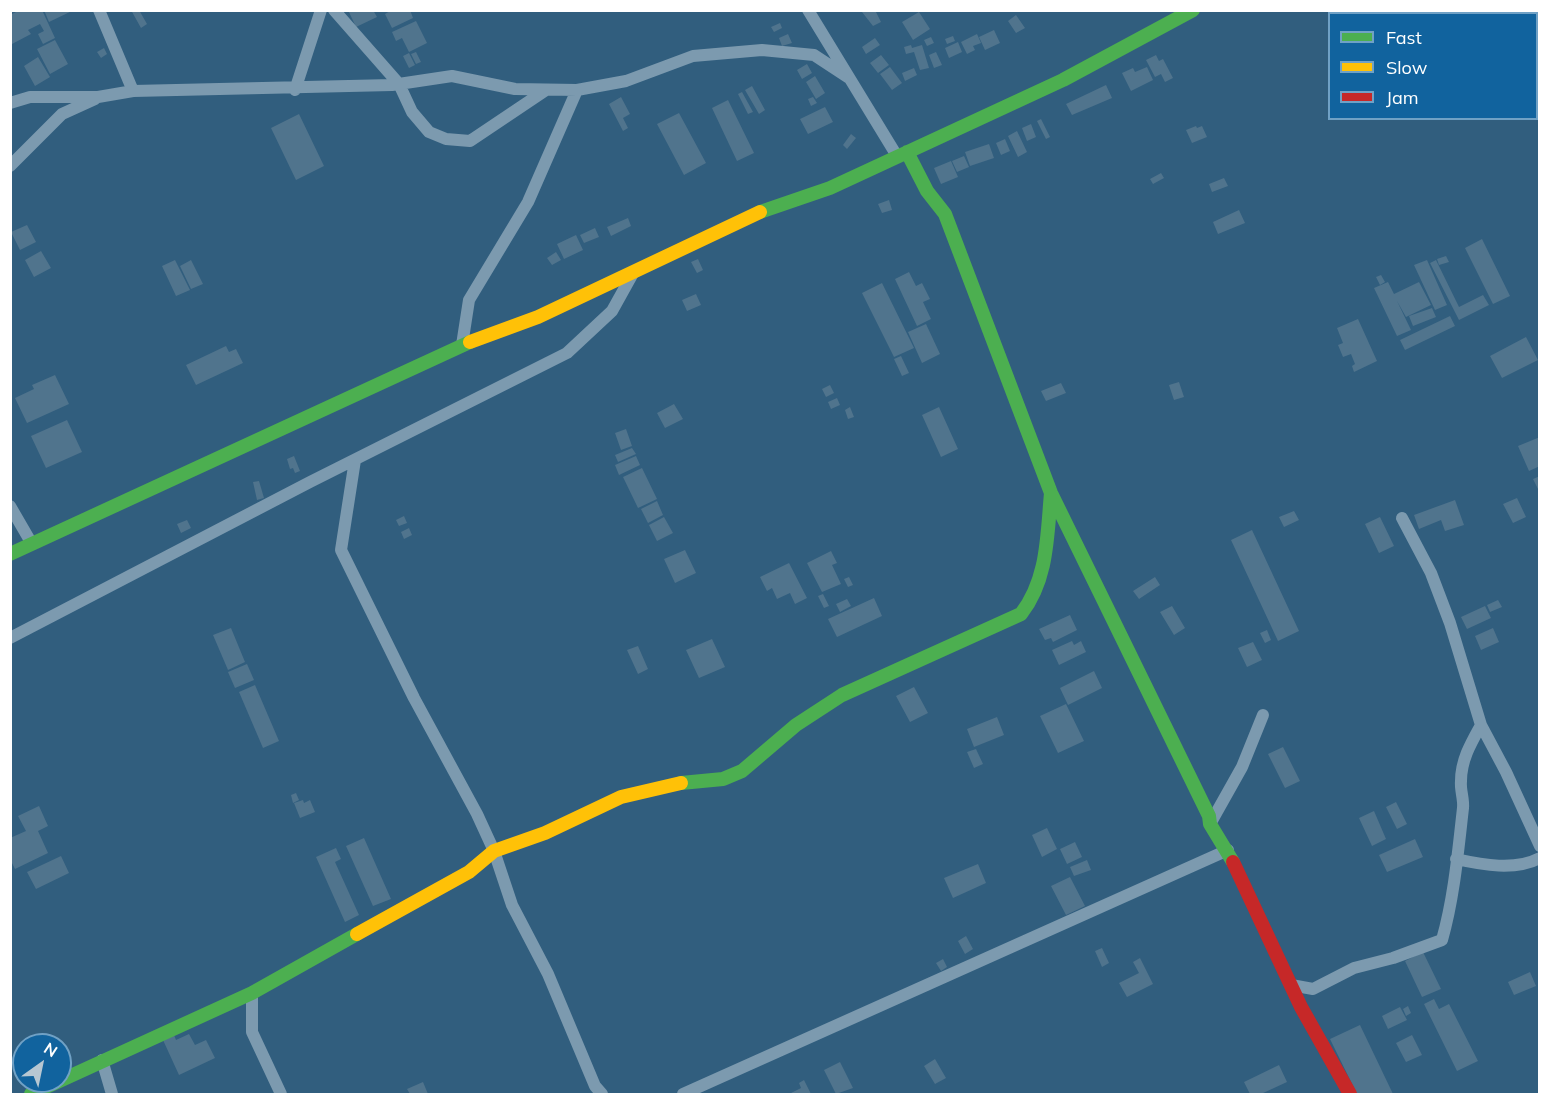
<!DOCTYPE html>
<html>
<head>
<meta charset="utf-8">
<style>
  body { margin:0 }
  #map { position:relative; width:1550px; height:1105px; overflow:hidden; background:#315e7e; font-family:Mulish,sans-serif }
  canvas { display:block }
  .frame { position:absolute; inset:0; border:12px solid #fff; pointer-events:none }
  .legend { position:absolute; left:1328px; top:12px; width:210px; height:108px; box-sizing:border-box; background:#11639e; border:2px solid #70a1c5; margin:0; padding:8px 10px; list-style:none; font-size:18px; color:#fff }
  .legend li { display:flex; align-items:center; gap:12px; height:30px }
  .legend b { width:30px; border:2px solid #70a1c5 }
  .north { position:absolute; left:12px; top:1033px; width:60px; height:60px; box-sizing:border-box; background:#11639e; border:2px solid #70a1c5; border-radius:50%; rotate:33deg; font-size:16px; font-weight:700; line-height:24px; text-align:center; color:#fff }
  .north::after { content:''; display:block; margin:auto; width:21px; height:27px; background:#b7c7d2; clip-path:polygon(50% 0,100% 100%,50% 72%,0 100%) }
</style>
</head>
<body>
<div id="map">
<canvas width="1550" height="1105"></canvas>
<div class="frame"></div>
<ul class="legend">
<li><b style="height:8px;background:#4caf50"></b>Fast</li>
<li><b style="height:8px;background:#ffc107"></b>Slow</li>
<li><b style="height:8px;background:#c62828"></b>Jam</li>
</ul>
<div class="north">N</div>
</div>
<script>
const c = document.querySelector('canvas').getContext('2d');
c.lineJoin = 'round';
function fill(path, color) {
  c.fillStyle = color;
  c.fill(path, 'evenodd');
}
function strokePath(path, color, width, dash) {
  c.strokeStyle = color;
  c.lineWidth = width;
  c.lineCap = dash ? 'butt' : 'round';
  c.setLineDash(dash || []);
  c.stroke(path);
}
fill(new Path2D(`
  M20,10H42L55,38L43,44L38,34L44,31L40,24L28,30L31,34L12,44L10,15Z
  M44,10H74L49,22Z
  M131,10H139L147,24L141,28Z
  M348,10H373L377,17L356,27Z
  M392,10H410L413,18L392,28L385,14Z
  M865,10H875L881,22L873,26L862,12Z
  M1450,10H1461L1462,14H1443Z
  M919,12L930,29L913,40L902,22Z
  M1016,15L1025,28L1016,33L1008,21Z
  M416,21L427,43L409,52L402,38L396,41L392,32Z
  M780,23L782,28L774,32L771,27Z
  M1540,23V39L1536,40V24Z
  M994,30L1000,43L985,50L979,37Z
  M788,34L792,43L782,46L779,38Z
  M977,34L981,43L973,46L975,50L967,54L961,42Z
  M953,36L955,41L947,44L945,39Z
  M931,37L934,43L927,46L924,40Z
  M875,38L880,45L866,54L862,47Z
  M55,40L68,64L50,74L37,49Z
  M958,42L962,52L949,58L945,48Z
  M911,45L912,48L922,45L929,68L920,70L914,52L906,54L904,47Z
  M1540,45V56L1536,57V46Z
  M104,48L107,54L101,58L97,52Z
  M416,52L421,62L416,64L411,54Z
  M936,52L942,65L934,68L929,55Z
  M409,53L415,65L409,68L403,56Z
  M881,55L889,65L878,73L870,63Z
  M1156,55L1159,61L1163,59L1173,78L1165,82L1161,74L1155,77L1146,60Z
  M38,57L50,77L35,86L24,66Z
  M807,64L812,73L802,79L797,70Z
  M890,67L902,83L892,90L880,74Z
  M1147,67L1153,80L1131,91L1122,73L1133,68L1135,72Z
  M1540,67V81L1536,83V68Z
  M914,68L917,75L905,81L902,73Z
  M815,76L825,93L816,99L806,82Z
  M1106,85L1112,98L1072,115L1066,104Z
  M752,86L765,110L759,114L745,90Z
  M742,92L753,112L748,114L738,94Z
  M621,97L630,114L623,118L628,128L623,131L609,104Z
  M813,97L817,103L811,106L808,99Z
  M728,100L754,153L737,161L712,108Z
  M825,107L833,122L808,134L800,119Z
  M679,113L706,163L684,175L657,124Z
  M299,114L324,166L296,180L271,128Z
  M1041,119L1050,137L1046,139L1037,121Z
  M1031,124L1036,137L1027,141L1022,128Z
  M1196,126L1197,128L1202,126L1207,137L1192,143L1186,130Z
  M1017,131L1027,152L1018,157L1008,136Z
  M851,134L856,138L847,149L843,145Z
  M1005,139L1010,151L1001,155L996,143Z
  M989,144L994,158L970,166L965,152Z
  M964,156L969,167L957,172L952,161Z
  M951,161L958,177L941,184L934,168Z
  M1161,173L1164,178L1153,184L1150,179Z
  M1224,178L1228,186L1212,192L1209,184Z
  M889,200L892,210L882,213L878,204Z
  M1239,210L1245,223L1218,234L1213,222Z
  M628,218L631,226L611,236L607,227Z
  M27,225L36,242L20,250L11,232Z
  M595,228L599,237L584,243L580,235Z
  M576,235L583,250L564,259L557,244Z
  M1482,239L1510,296L1493,304L1465,248Z
  M41,251L51,268L34,277L25,260Z
  M556,252L561,260L552,265L547,258Z
  M1446,256L1449,262L1439,265L1437,259Z
  M698,259L703,270L697,273L691,262Z
  M175,260L190,290L176,296L162,266Z
  M191,260L203,284L191,289L180,266Z
  M1427,260L1447,305L1435,310L1414,265Z
  M1436,260L1459,307L1483,295L1489,305L1459,320L1430,263Z
  M909,272L916,286L922,283L930,299L923,302L931,319L917,326L895,279Z
  M1381,275L1385,282L1380,285L1376,277Z
  M1388,282L1394,294L1419,282L1431,305L1406,317L1397,301L1411,330L1397,336L1374,288Z
  M882,283L914,348L894,357L862,293Z
  M696,294L701,305L687,311L682,300Z
  M1432,308L1436,317L1413,326L1409,316Z
  M1450,316L1455,326L1405,350L1400,340Z
  M1358,319L1377,361L1354,372L1352,366L1355,364L1351,354L1343,357L1338,345L1343,343L1337,328Z
  M926,324L940,354L922,363L908,332Z
  M1526,337L1538,360L1502,378L1490,356Z
  M226,346L229,352L236,349L243,363L196,385L186,365Z
  M901,356L909,373L902,376L894,359Z
  M55,375L69,404L27,423L15,398L34,389L32,385Z
  M1179,382L1184,397L1174,400L1169,385Z
  M1061,383L1066,393L1046,401L1041,391Z
  M830,385L834,393L826,397L822,389Z
  M837,398L840,405L831,409L828,402Z
  M674,404L683,419L665,428L657,413Z
  M850,407L854,417L848,419L845,410Z
  M939,407L958,449L941,457L922,415Z
  M67,420L82,452L46,468L31,436Z
  M626,429L632,446L621,450L615,433Z
  M1540,437V466L1529,471L1518,446Z
  M632,448L636,454L618,462L615,455Z
  M294,456L300,471L295,473L293,468L290,469L287,459Z
  M636,456L640,465L619,475L615,465Z
  M642,468L657,499L638,508L623,477Z
  M1540,476V493L1533,479Z
  M259,481L264,498L257,500L253,482Z
  M1517,498L1526,517L1513,523L1503,504Z
  M1455,500L1464,525L1445,531L1441,520L1419,529L1414,515Z
  M657,501L663,515L648,523L641,509Z
  M1294,511L1299,520L1284,527L1279,517Z
  M404,516L407,523L399,526L396,520Z
  M664,517L673,533L657,541L649,525Z
  M1380,517L1394,546L1379,553L1365,524Z
  M187,520L191,528L181,533L177,524Z
  M409,528L412,535L404,539L401,532Z
  M1252,530L1299,631L1278,641L1231,540Z
  M685,550L696,573L675,583L664,559Z
  M831,551L837,563L832,565L841,584L822,592L807,563Z
  M789,563L807,598L795,604L790,593L777,599L772,588L767,591L760,577Z
  M849,577L853,585L848,587L844,579Z
  M1155,577L1160,585L1139,599L1133,591Z
  M823,594L829,606L824,608L818,596Z
  M874,598L882,616L837,637L828,619Z
  M847,599L851,606L840,612L836,604Z
  M1498,600L1502,607L1490,612L1487,605Z
  M1172,606L1185,628L1174,635L1160,612Z
  M1485,606L1491,618L1467,629L1461,617Z
  M1070,615L1077,630L1053,642L1051,638L1045,640L1039,629Z
  M231,628L245,662L228,670L213,635Z
  M1493,628L1499,642L1481,650L1475,636Z
  M1267,630L1271,640L1265,643L1260,633Z
  M712,639L725,667L699,678L686,650Z
  M1072,641L1074,645L1081,641L1086,652L1059,665L1052,650Z
  M1253,642L1262,660L1247,667L1238,648Z
  M638,646L648,669L638,674L627,650Z
  M247,664L254,680L235,688L228,672Z
  M1094,671L1102,688L1068,705L1060,688Z
  M255,685L279,741L263,748L239,692Z
  M914,687L928,713L910,722L896,696Z
  M1066,704L1084,741L1058,753L1040,716Z
  M997,717L1004,735L974,747L967,729Z
  M1283,747L1300,781L1285,788L1268,754Z
  M976,749L983,764L974,768L967,752Z
  M296,793L299,800L293,803L291,795Z
  M303,800L304,803L310,800L315,812L300,818L294,803Z
  M1396,802L1407,824L1397,829L1386,807Z
  M39,806L48,826L38,831L48,853L15,869L10,859V838L26,831L18,816Z
  M1374,811L1386,839L1372,846L1359,818Z
  M1047,828L1057,849L1042,857L1032,835Z
  M364,838L391,899L373,906L346,846Z
  M1415,839L1423,857L1387,872L1379,855Z
  M1075,842L1082,857L1067,864L1060,849Z
  M336,848L341,859L335,862L359,915L345,922L316,857Z
  M61,856L69,873L36,889L27,872Z
  M1087,860L1091,870L1074,876L1070,867Z
  M978,864L986,883L953,898L944,878Z
  M1070,877L1085,906L1066,915L1051,886Z
  M966,936L973,949L965,954L958,941Z
  M1102,948L1109,963L1102,967L1095,951Z
  M1423,952L1441,989L1422,997L1405,961Z
  M1140,958L1153,984L1127,997L1119,983L1139,973L1133,962Z
  M943,959L947,967L941,971L936,963Z
  M1530,972L1536,986L1514,995L1508,982Z
  M1434,999L1439,1009L1449,1004L1478,1061L1457,1071L1424,1004Z
  M1408,1006L1411,1013L1406,1016L1403,1009Z
  M1400,1007L1407,1020L1388,1029L1382,1016Z
  M1360,1025L1393,1094H1357L1330,1039Z
  M189,1034L195,1045L206,1040L215,1058L179,1075L163,1040L174,1035L176,1040Z
  M1412,1035L1422,1055L1406,1062L1396,1043Z
  M935,1059L946,1078L935,1084L924,1066Z
  M840,1062L853,1088L836,1094L824,1070Z
  M1279,1065L1287,1082L1261,1094H1250L1244,1082Z
  M804,1080L811,1094H789L801,1088L799,1083Z
  M423,1082L428,1094H410L407,1089Z`), '#50748d');
strokePath(new Path2D(`
  M99,10L133,91
  M334,10L399,84L412,112L429,132L446,139L470,141L546,90
  M808,10L897,156
  M295,90L321,10
  M10,103L30,97H98L133,91L392,85L452,76L515,89L577,90L626,81L693,56L762,50L814,55L849,78
  M10,166L62,114L95,99
  M462,345L469,300L528,202L577,90
  M355,460L341,550L414,698L477,814L494,851L512,905L548,974L595,1086L602,1094
  M10,506L32,544
  M1402,518L1431,573L1450,623L1481,725L1506,772L1540,846
  M10,638L310,482L567,353L612,311L632,275
  M1210,824L1242,767L1263,715
  M1456,859C1483,865 1515,871 1540,858
  M1291,985L1313,989L1354,968L1393,958L1442,940C1454,898 1458,852 1463,808C1464,799 1460,790 1461,781C1461,760 1471,743 1481,725
  M252,993V1032L281,1094
  M102,1060L112,1094
  M683,1094L1228,850`), '#7c9aaf', 12);
strokePath(new Path2D(`
  M907,152L927,191L945,214L1051,493L1209,816L1210,824L1233,862
  M760,212L830,188L1063,80L1193,10
  M10,554L470,342
  M681,783L723,779L742,771L796,725L842,695L1021,614C1048,579 1047,536 1051,493
  M31,1094L252,993L357,934`), '#4caf50', 14);
strokePath(new Path2D(`
  M470,342L538,317L760,212
  M357,934L469,872L494,851L545,833L621,797L681,783`), '#ffc107', 14);
strokePath(new Path2D(`
  M1233,862L1301,1007L1350,1094`), '#c62828', 14);
</script>
</body>
</html>
